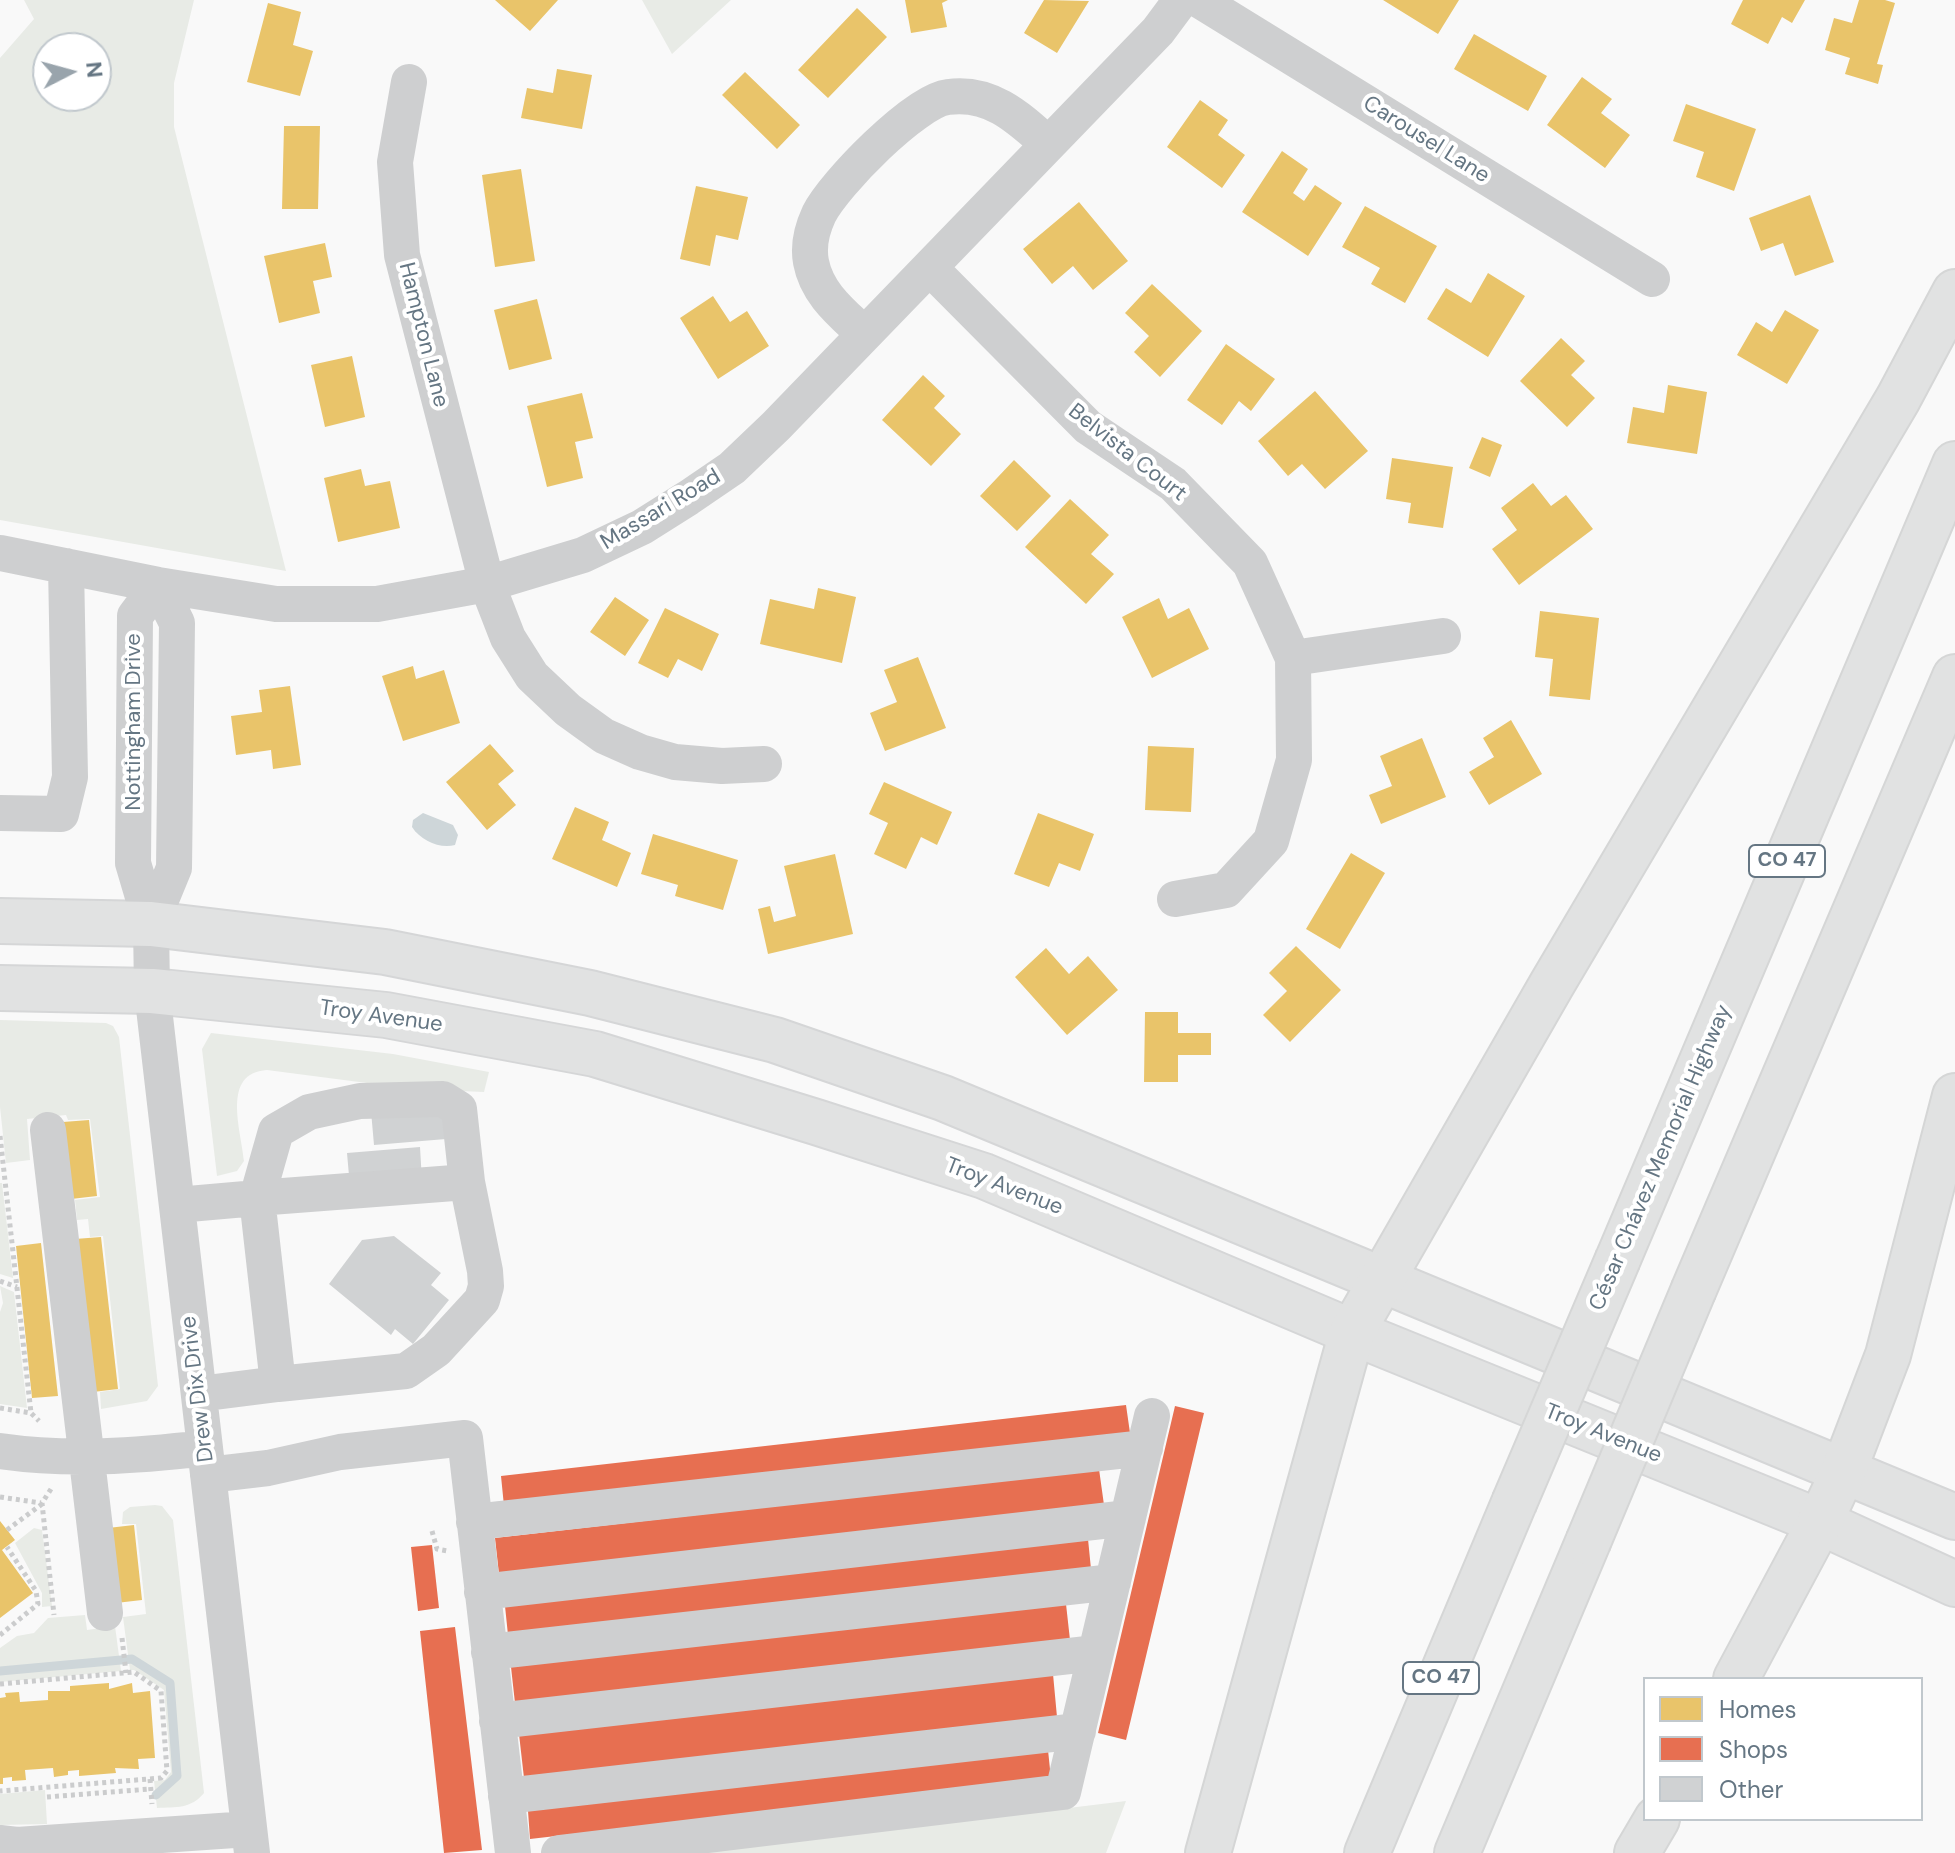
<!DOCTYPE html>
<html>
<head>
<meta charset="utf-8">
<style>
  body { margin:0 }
  #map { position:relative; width:1955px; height:1853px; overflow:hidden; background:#f9f9f9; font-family:"DM Sans",sans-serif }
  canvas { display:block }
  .legend { position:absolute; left:1643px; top:1677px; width:280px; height:144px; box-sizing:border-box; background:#fff; border:2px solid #c1c8cd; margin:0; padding:10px 14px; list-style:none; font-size:24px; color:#657683 }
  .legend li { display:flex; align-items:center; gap:16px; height:40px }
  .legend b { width:40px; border:2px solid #c1c8cd }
  .north { position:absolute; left:32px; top:32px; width:80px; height:80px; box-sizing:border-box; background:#fff; border:2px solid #c1c8cd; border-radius:50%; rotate:84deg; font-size:22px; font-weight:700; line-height:32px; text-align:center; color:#657683 }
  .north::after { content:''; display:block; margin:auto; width:28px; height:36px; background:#99a4ac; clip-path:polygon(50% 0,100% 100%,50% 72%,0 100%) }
</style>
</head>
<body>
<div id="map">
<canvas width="1955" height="1853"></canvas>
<ul class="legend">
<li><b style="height:22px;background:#e9c46a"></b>Homes</li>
<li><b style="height:22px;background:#e76f51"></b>Shops</li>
<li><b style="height:22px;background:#d0d2d3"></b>Other</li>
</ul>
<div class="north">N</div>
</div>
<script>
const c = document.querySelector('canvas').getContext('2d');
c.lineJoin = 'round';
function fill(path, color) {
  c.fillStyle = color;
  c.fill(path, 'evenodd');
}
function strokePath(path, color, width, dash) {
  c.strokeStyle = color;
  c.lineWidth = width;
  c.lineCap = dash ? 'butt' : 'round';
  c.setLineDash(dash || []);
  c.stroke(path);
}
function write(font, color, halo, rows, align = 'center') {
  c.font = font + ' "DM Sans",sans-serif';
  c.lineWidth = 8;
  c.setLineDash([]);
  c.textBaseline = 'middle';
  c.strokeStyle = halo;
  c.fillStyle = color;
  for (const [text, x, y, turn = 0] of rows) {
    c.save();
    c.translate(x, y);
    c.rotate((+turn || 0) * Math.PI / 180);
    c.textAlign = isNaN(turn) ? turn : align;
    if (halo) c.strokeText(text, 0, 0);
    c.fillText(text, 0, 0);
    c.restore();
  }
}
fill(new Path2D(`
  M24,0H194L174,83V127L286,571L0,520V58L34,19ZM48,48H96V96H48Z
  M642,0H731L672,54Z
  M0,1020L106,1023L113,1026L119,1037L158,1386L147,1401L101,1409L100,1392L120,1389L103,1236L90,1237L88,1219L77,1220L75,1200L100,1197L90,1119L68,1120L66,1115L27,1119L30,1160L6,1163L0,1107Z
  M211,1033L393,1054L489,1072L484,1092L413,1089L267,1070C221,1073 241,1129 244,1161L237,1171L217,1176L202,1049Z
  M0,1183H2L13,1278L0,1274Z
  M0,1286L14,1292L27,1408L0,1404V1312L3,1303Z
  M155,1505L162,1506L173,1520L204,1793C191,1809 176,1807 157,1808L154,1781L165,1780L171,1772L164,1690L134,1670H130L123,1617L146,1614L136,1524H122L123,1512L130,1507Z
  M34,1528L42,1530L52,1606L42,1607V1593L15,1543Z
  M85,1615L87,1630L115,1626L121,1671L0,1682V1648L17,1636L34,1633L48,1618Z
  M45,1790L47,1824L0,1825V1794Z
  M1126,1801L1106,1853H700Z`), '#e8ebe6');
fill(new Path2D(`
  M423,813L453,825L458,835L455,845C440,849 421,841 412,827L413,820Z`), '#ced6d9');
fill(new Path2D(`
  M495,0H558L530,31Z
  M905,0H948L942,3L947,27L911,33Z
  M1044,0L1089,1L1057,53L1024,33Z
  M1383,0H1459L1438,34Z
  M1743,0H1805L1792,23L1782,17L1768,44L1731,24Z
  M1859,0H1885L1895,3L1877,64L1883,65L1878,84L1845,74L1850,58L1825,50L1834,18L1852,23Z
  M268,3L301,12L293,45L313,51L300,96L247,82Z
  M857,8L887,37L828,98L798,70Z
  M1474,34L1547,76L1528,111L1454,69Z
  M557,69L592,75L582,129L521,118L527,88L553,93Z
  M745,72L800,125L777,149L722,95Z
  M1582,77L1612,99L1601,113L1630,135L1605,168L1547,125Z
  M1200,100L1228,120L1218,135L1245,155L1222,188L1167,147Z
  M1686,104L1756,129L1734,191L1696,177L1704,152L1673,141Z
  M284,126H320L318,209H282Z
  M1282,151L1308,169L1293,193L1304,201L1315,185L1342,203L1308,256L1242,212Z
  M521,169L535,261L495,267L482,175Z
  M696,186L748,197L738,240L716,235L710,266L680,259Z
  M1810,195L1834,262L1795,276L1783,243L1761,251L1749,218Z
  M1079,202L1128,261L1093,290L1073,266L1052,284L1023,249Z
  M1365,206L1437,246L1405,303L1371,284L1380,268L1342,247Z
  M325,243L332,277L313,281L320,313L279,323L264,256Z
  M1488,273L1525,296L1488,357L1427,319L1446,288L1471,303Z
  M1152,284L1202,331L1160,377L1134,352L1149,336L1125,313Z
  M713,296L730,322L747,311L769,346L718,379L680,318Z
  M537,299L552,359L509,370L494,310Z
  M1785,310L1819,330L1787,384L1737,355L1756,322L1772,332Z
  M1561,338L1585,361L1571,375L1595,398L1567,427L1520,381Z
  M1226,344L1275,379L1251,411L1239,401L1222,425L1187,400Z
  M352,356L365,417L325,427L311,365Z
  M923,375L945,396L934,408L961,434L931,466L882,420Z
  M1668,385L1707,392L1697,454L1627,443L1633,407L1664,413Z
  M1315,391L1368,451L1325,489L1302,464L1288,476L1258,441Z
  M582,393L593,438L575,442L583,478L547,487L527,406Z
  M1482,437L1502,445L1490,477L1469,468Z
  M1392,458L1453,467L1443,528L1408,523L1411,503L1386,499Z
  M1014,460L1051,496L1017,531L980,496Z
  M361,469L365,486L390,481L400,528L338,542L324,478Z
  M1533,483L1551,506L1566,495L1593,529L1519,585L1492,549L1517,530L1501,508Z
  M1070,499L1109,535L1091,554L1114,574L1086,604L1025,547Z
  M818,588L856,597L842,663L760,644L770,599L814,609Z
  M615,597L649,620L625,656L590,632Z
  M1159,598L1168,619L1189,608L1209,649L1152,678L1122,617Z
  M665,608L719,634L702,671L678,659L668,678L638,663Z
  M1540,611L1599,618L1590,700L1549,696L1553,659L1535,657Z
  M918,657L946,728L885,751L870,713L897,702L884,670Z
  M413,666L416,679L444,670L460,723L403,741L382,676Z
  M290,686L301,765L273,769L271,750L236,755L231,716L262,712L259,690Z
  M1511,720L1542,774L1489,805L1469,772L1494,757L1483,738Z
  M1422,738L1446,797L1381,824L1369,795L1392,786L1380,756Z
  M490,744L514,771L498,784L516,805L487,830L446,782Z
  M1148,746L1194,748L1191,812L1145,810Z
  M884,782L952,812L937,845L921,837L906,869L874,854L888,823L869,814Z
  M575,807L609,822L602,840L631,853L617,887L552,859Z
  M1038,813L1094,834L1080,871L1059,863L1049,887L1014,874Z
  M653,834L738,860L723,910L675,896L678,885L641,874Z
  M1351,853L1385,873L1340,949L1306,929Z
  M835,854L853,934L768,954L758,909L770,906L774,922L796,916L784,866Z
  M1296,946L1341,990L1290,1042L1263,1015L1287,991L1269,973Z
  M1046,948L1069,974L1088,956L1118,990L1067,1035L1015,977Z
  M1145,1012H1178V1033H1211V1055H1178V1082H1144Z
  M89,1120L97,1196L71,1199L63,1122Z
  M101,1237L118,1389L93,1392L75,1239Z
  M41,1243L58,1396L32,1398L16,1246Z
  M0,1521L15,1540L2,1550L33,1593L0,1618Z
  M134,1525L142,1600L116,1603L108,1528Z
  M109,1683V1689L132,1683L133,1693L150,1691L155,1758L138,1759L139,1769L115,1768L116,1773L79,1776V1770L68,1771V1775L54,1777L53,1768L25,1770L26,1780L12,1781V1777L3,1778V1784H0V1698L6,1697L5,1693L19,1692L20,1702L48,1700V1691H70V1686Z`), '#e9c46a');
fill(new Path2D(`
  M1126,1405L1130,1433L504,1506L501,1476Z
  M1175,1406L1204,1413L1126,1740L1098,1733Z
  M1099,1469L1104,1505L499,1574L495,1538Z
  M1088,1539L1091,1569L508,1635L505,1606Z
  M432,1545L439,1608L418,1611L411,1547Z
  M1066,1604L1070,1640L515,1703L511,1667Z
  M455,1627L482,1850L444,1853L420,1631Z
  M1053,1674L1057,1717L524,1778L519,1734Z
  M1048,1750L1051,1779L530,1839L528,1811Z`), '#e76f51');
strokePath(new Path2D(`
  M0,1671L132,1659L170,1683L177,1776L156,1795`), '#ced6d9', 9);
fill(new Path2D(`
  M443,1105L446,1139L374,1145L371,1111Z
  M420,1147L422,1181L350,1187L347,1153Z
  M394,1236L441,1273L431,1285L449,1300L413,1344L395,1329L391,1335L329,1284L362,1240Z`), '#d0d2d3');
const major = new Path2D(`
  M0,921L151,924L385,952L590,993L775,1040L943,1098L1955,1517
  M0,988L152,991L386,1015L595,1054L816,1122L984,1176L1352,1332L1820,1522L1955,1584`);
const highway = new Path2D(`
  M1618,1259L1955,464
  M1694,1289L1955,677
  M1736,1679L1820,1522L1844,1470L1888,1355L1955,1096
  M1208,1853L1352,1332L1552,984L1898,399L1955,292
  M1367,1853L1514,1503
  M1457,1853L1588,1542
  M1637,1853L1657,1819`);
strokePath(major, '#d5d6d7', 48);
strokePath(highway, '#d5d6d6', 48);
strokePath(new Path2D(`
  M0,1136L31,1413
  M0,1281L17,1287
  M0,1408L31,1413L39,1421
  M51,1489L42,1503L54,1615
  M0,1497L41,1503
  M7,1530L42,1504
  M432,1531L437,1549L448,1551
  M0,1635L38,1604L36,1591L7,1547
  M122,1638L126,1673
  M0,1684L134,1672L161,1691L167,1771L161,1778L0,1791
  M150,1779L152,1804
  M47,1797L150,1789`), '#cbcccd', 5, [4, 4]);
strokePath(new Path2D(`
  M1199,0L1652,279
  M409,82L395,162L402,255L487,584L508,638L532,676L568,710L604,736L640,752L675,762L722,766L764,764
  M931,269L1088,427L1173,484L1250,563L1293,658L1294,760L1271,841L1226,890L1175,899
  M864,334C842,313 817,294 811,262C808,246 812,229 819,214C834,184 915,101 948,97C991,91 1019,118 1048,144
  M0,553L158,585L276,604H377L487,584L583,555L642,527L688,498L732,468L776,426L1158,31L1181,0
  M1293,658L1443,636
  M0,813L61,814L70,777L66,566
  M151,924L174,868L177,623L158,585L135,616L133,863L151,924L152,991L252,1853
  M48,1130L105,1613
  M177,1205L257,1198L278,1384L199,1394
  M278,1384L406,1371L436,1350L482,1300L486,1286L485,1271L467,1182L257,1198L276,1131L309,1112L360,1101L443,1099L459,1109L467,1182
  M0,1451C69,1461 136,1456 205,1448
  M208,1475L268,1468L340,1452L465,1438L513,1853
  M474,1522L1145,1448
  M482,1592L1128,1518
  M489,1652L1113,1582
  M497,1721L1096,1653
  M506,1796L1078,1731
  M0,1843L17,1845L249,1829
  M559,1853L1063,1792L1152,1416`), '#cecfd0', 36);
strokePath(major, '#e1e2e2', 44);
strokePath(highway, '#e1e2e2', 44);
const highwayBridge = new Path2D(`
  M1514,1503L1618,1259
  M1588,1542L1694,1289`);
strokePath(highwayBridge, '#d5d6d6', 48, []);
strokePath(highwayBridge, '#e1e2e2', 44);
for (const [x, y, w] of [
  [1787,861,76],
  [1441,1678,76]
]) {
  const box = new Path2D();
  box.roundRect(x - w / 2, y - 16, w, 32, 6);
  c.fillStyle = '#fff';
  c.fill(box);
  strokePath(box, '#657683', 2);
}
write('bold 20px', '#657683', null, [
  ["CO 47",1787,861],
  ["CO 47",1441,1678]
]);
write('22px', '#657683', '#fff', [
  ["Carousel Lane",1426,140,32],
  ["Hampton Lane",423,335,76],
  ["Belvista Court",1127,453,38],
  ["Massari Road",661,510,-31],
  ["Nottingham Drive",134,722,-90],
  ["Troy Avenue",381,1017,8],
  ["César Chávez Memorial Highway",1661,1158,-67],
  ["Troy Avenue",1004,1187,21],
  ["Drew Dix Drive",198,1389,-97],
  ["Troy Avenue",1603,1434,22]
]);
</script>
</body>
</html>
